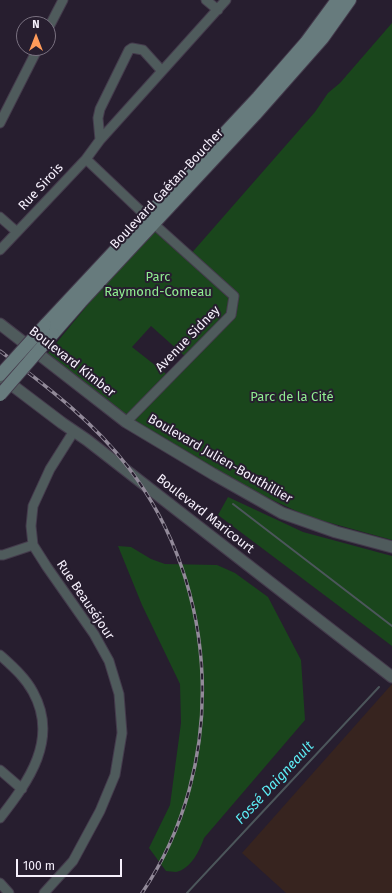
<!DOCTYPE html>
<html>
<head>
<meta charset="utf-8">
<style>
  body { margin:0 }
  #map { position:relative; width:392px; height:893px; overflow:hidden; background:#271e2f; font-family:"Fira Sans",sans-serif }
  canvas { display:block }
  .north { position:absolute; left:16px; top:16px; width:40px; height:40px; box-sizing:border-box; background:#271e2f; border:1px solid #7a7281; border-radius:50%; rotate:0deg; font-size:11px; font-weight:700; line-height:16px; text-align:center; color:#f6f0fc }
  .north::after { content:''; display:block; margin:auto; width:14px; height:18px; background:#ff9b5a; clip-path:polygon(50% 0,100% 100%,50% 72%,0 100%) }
  .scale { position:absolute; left:16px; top:859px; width:106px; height:18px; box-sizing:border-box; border:2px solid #f6f0fc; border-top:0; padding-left:5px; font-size:12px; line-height:14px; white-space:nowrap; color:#f6f0fc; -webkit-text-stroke:3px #271e2f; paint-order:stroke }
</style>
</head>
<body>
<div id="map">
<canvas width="392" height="893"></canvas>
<div class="north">N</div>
<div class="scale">100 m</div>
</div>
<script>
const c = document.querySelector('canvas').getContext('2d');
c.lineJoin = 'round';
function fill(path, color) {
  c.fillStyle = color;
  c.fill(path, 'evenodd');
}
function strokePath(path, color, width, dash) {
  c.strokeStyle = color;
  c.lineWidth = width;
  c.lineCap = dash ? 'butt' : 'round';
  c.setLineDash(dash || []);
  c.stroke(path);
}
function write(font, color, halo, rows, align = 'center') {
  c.font = font + ' "Fira Sans",sans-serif';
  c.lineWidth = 4;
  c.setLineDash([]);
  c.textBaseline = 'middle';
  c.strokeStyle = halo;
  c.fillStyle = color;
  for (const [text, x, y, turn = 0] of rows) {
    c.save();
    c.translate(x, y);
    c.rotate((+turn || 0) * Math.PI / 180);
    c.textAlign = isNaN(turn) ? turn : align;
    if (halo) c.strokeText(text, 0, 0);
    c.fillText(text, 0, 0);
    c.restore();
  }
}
fill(new Path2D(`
  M392,684V893H286L242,853Z`), '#37241f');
fill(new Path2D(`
  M392,23V540L309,517L251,490L130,421L188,359L151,326L132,347L170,377L126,422L44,358L154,224L189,256L315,112L328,93L340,83Z
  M228,497L303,532L392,556V646L218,515Z
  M118,546L131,547L151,559L165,564L217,565L235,573L268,597L301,660L305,720L204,838C200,850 191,869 176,872C173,872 169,871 166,871L149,848L170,805L181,723L180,684L142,605Z`), '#1a461c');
strokePath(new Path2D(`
  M233,504L392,626
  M187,893L379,687`), '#4c565b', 2);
const minor = new Path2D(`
  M206,0L218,10
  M48,29L63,0
  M0,123L38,48
  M100,140L98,118L100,109L129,50L132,48L143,50L162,71
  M86,159L146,216
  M0,217L17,232
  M0,250L86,159L100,140L226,0
  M126,422L231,315L234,296L154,224
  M0,555H3L33,545
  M0,655C12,666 25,677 33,692C59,739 29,781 0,818
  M0,770L22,789
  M0,883L9,893
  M44,893L73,861L100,811L115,775L122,733L119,694L109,661L94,634L47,567L33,545L31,526L33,506L50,469L74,431`);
const tertiary = new Path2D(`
  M0,324L126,422L213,474L282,513L336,532L392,547
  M0,376L62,423L87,440L392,677`);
const secondary = new Path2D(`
  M45,325L258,97L306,42L337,0
  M53,334L81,302L255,115L323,38L350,0`);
strokePath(minor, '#443b4c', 11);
strokePath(tertiary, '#443b4c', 13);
strokePath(secondary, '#443b4c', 14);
strokePath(minor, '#4f5b5c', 9);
strokePath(tertiary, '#4f5b5c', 11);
strokePath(secondary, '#677b7d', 12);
const rail = new Path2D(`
  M0,351C46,386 92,420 128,467C221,588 228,766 142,893`);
strokePath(rail, '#928a99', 3.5);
strokePath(rail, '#271e2f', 2, [6]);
const secondaryBridge = new Path2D(`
  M0,375L45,325
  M0,395L53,334`);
strokePath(secondaryBridge, '#443b4c', 14, []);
strokePath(secondaryBridge, '#677b7d', 12);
write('13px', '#f6f0fc', '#271e2f', [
  ["Rue Sirois",41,187,-47],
  ["Boulevard Gaétan-Boucher",167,189,-47],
  ["Avenue Sidney",188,339,-46],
  ["Boulevard Kimber",72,362,38],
  ["Boulevard Julien-Bouthillier",220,459,30],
  ["Boulevard Maricourt",205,514,38],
  ["Rue Beauséjour",85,600,56]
]);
write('13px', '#90ed91', '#271e2f', [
  ["Parc",158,277],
  ["Raymond-Comeau",158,292],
  ["Parc de la Cité",292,397]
]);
write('italic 14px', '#5cecf5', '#271e2f', [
  ["Fossé Daigneault",275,783,-47]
]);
</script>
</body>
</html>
